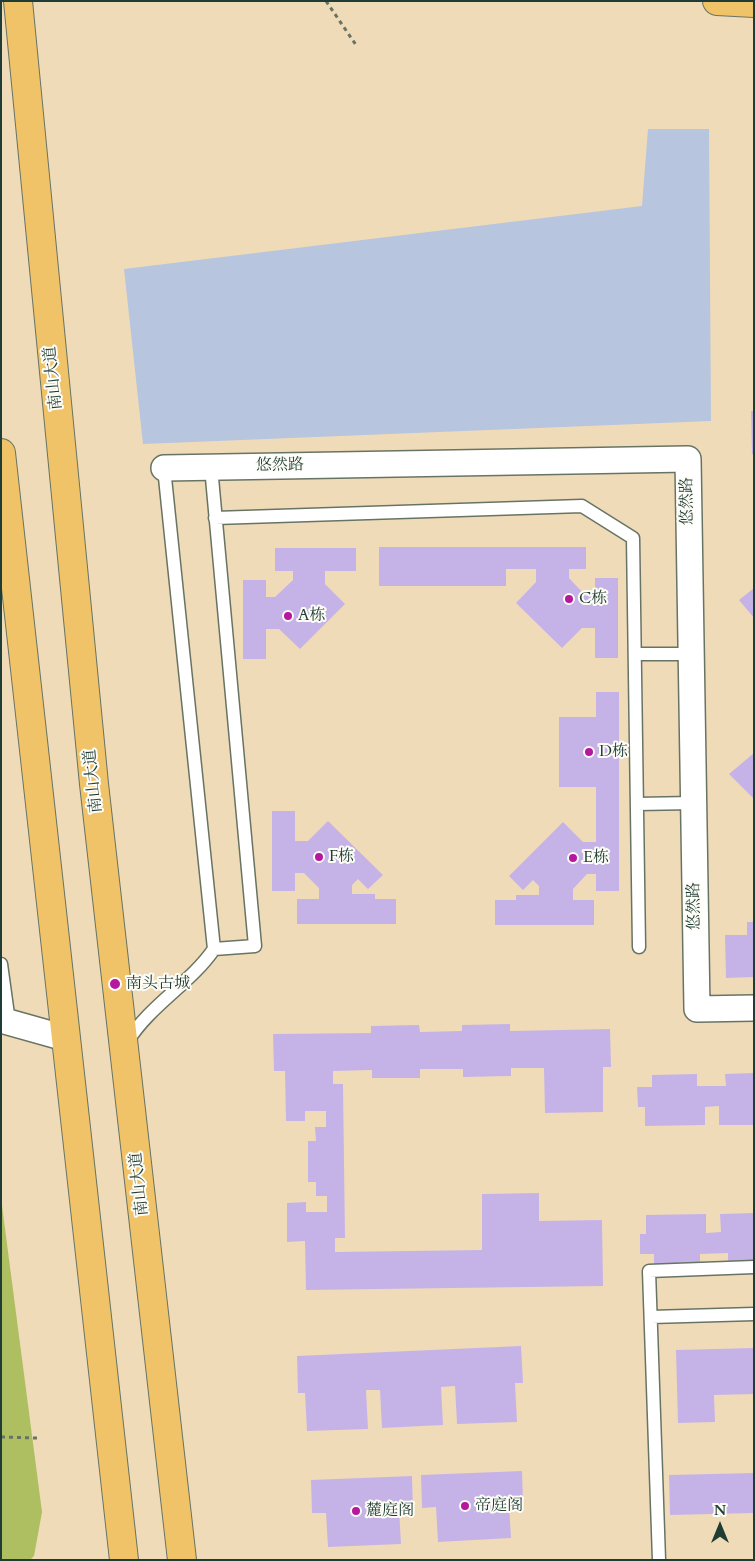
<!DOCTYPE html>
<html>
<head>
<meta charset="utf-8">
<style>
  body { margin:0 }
  #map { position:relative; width:755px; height:1561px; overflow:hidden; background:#f0dbb9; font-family:Cardo,serif }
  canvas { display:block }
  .frame { position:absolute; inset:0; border:2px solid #1f3d34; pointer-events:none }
  .north { position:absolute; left:695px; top:1501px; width:50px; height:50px; -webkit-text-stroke:4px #fdfcf7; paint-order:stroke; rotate:0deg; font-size:14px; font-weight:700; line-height:20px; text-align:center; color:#1f3d34 }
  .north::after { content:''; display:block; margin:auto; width:18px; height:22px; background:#1f3d34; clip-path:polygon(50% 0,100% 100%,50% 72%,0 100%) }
</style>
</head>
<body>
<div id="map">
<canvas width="755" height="1561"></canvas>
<div class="frame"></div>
<div class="north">N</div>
</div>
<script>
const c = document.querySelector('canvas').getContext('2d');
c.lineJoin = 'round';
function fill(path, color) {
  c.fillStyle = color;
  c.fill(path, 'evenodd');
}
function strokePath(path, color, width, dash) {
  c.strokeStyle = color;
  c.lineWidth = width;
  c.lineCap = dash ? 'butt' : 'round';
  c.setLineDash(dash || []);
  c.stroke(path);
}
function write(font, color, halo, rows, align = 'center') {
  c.font = font + ' Cardo,"Noto Serif SC",serif';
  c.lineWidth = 4;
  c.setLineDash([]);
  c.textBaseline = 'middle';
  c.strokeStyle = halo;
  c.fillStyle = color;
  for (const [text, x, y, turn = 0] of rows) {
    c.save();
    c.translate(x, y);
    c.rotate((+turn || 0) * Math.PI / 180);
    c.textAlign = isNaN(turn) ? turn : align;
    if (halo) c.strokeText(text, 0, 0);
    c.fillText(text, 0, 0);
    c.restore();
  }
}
fill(new Path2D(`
  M648,129H709L711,421L143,444L124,269L642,206Z`), '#b7c5de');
fill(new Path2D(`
  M1,1198L42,1512L34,1556L30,1560H1Z`), '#aebf62');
fill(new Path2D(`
  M751,411H754V454H752Z
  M379,547H586V569H569V578L586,596H595V578H618V658H595V628H582L562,648L516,603L536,582V569H506V586H379Z
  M275,548H356V571H325V584L345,604L300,649L279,629H266V659H243V580H266V597H275L293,580V571H275Z
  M754,588V618L739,600Z
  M596,692H619V891H596V874H587L573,889V900H594V925H495V900H516V895H539V886L533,880L523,890L509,876L563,822L583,842H596V787H559V717H596Z
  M754,753V799L729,774Z
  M272,811H295V841H308L328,821L383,875L368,889L358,879L352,885V894H375V899H396V924H297V899H319V888L304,873H295V891H272Z
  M747,922H754V977L726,978L725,935H747Z
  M510,1024V1031L610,1029L611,1067H603V1112L545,1113L544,1068H511V1076L463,1077V1069H420V1078H372V1070L333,1071V1084H343L345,1238H335V1252L482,1250V1194L539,1193V1221L602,1220L603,1286L306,1290L305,1241L287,1242V1203L306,1202V1212H327V1196H316V1182H308V1141H316L315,1127H326V1111H305V1121H286L285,1071H274L273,1034L371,1033V1026L419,1025L420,1032L462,1031V1025Z
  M754,1073V1125H719V1106L705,1107V1125L645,1126V1107H638L637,1087H652V1075L697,1074V1086H726L725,1074Z
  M754,1213V1265H728V1253L700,1254V1265L654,1266V1254H640V1234H646V1215L706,1214V1233L721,1232L720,1214Z
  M521,1346L523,1383H515L517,1422L457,1424L455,1386L441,1387L443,1425L382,1428L380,1390H366L368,1429L307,1431L305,1393H298L297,1356Z
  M754,1348V1394L714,1395L715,1422L678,1423L676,1350Z
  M522,1471L523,1504H509L511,1538L438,1542L436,1507L422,1508L421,1475Z
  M754,1473V1513L670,1515L669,1475Z
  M412,1476L413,1509H399L401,1544L328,1547L326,1513H312L311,1480Z`), '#c5b3e8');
const lane = new Path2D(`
  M211,467L255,946L214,949
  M215,518L582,506L633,538L639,947
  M635,654H691
  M637,804L693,803
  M1,964L9,1022
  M127,1042C151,1004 190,984 214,949L164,468
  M651,1317L754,1314
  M659,1560L649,1271L754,1267`);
const street = new Path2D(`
  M164,468L688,459L697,1009L754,1008
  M1,1020L65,1038`);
const primary = new Path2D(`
  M18,1L94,784L182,1560
  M717,1L754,3
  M1,453L124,1560`);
strokePath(lane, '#687463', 15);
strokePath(street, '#687463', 28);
strokePath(primary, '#687463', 30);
strokePath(new Path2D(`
  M326,1L356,45
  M1,1437L37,1438`), '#687463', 3, [4, 4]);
strokePath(lane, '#fff', 12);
strokePath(street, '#fff', 25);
strokePath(primary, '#f0c369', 28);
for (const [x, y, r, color] of [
  [569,599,5,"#b5179e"],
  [288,616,5,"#b5179e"],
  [589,752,5,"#b5179e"],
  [319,857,5,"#b5179e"],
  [573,858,5,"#b5179e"],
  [115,984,6,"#b5179e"],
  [465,1506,5,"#b5179e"],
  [356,1511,5,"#b5179e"]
]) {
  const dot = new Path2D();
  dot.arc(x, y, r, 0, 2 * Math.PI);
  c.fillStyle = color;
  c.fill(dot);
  strokePath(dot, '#fdfcf7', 2);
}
write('16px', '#1f3d34', '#fdfcf7', [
  ["南山大道",54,378,-96],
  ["悠然路",280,466,-1],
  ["悠然路",688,501,-91],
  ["南山大道",94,781,-96],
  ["悠然路",695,906,-91],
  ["南山大道",140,1184,-96]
]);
write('16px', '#1f3d34', '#fdfcf7', [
  ["C栋",579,599],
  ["A栋",298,616],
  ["D栋",599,752],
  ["F栋",329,857],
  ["E栋",583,858],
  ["南头古城",126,984],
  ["帝庭阁",475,1506],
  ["麓庭阁",366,1511]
], 'left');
</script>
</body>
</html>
